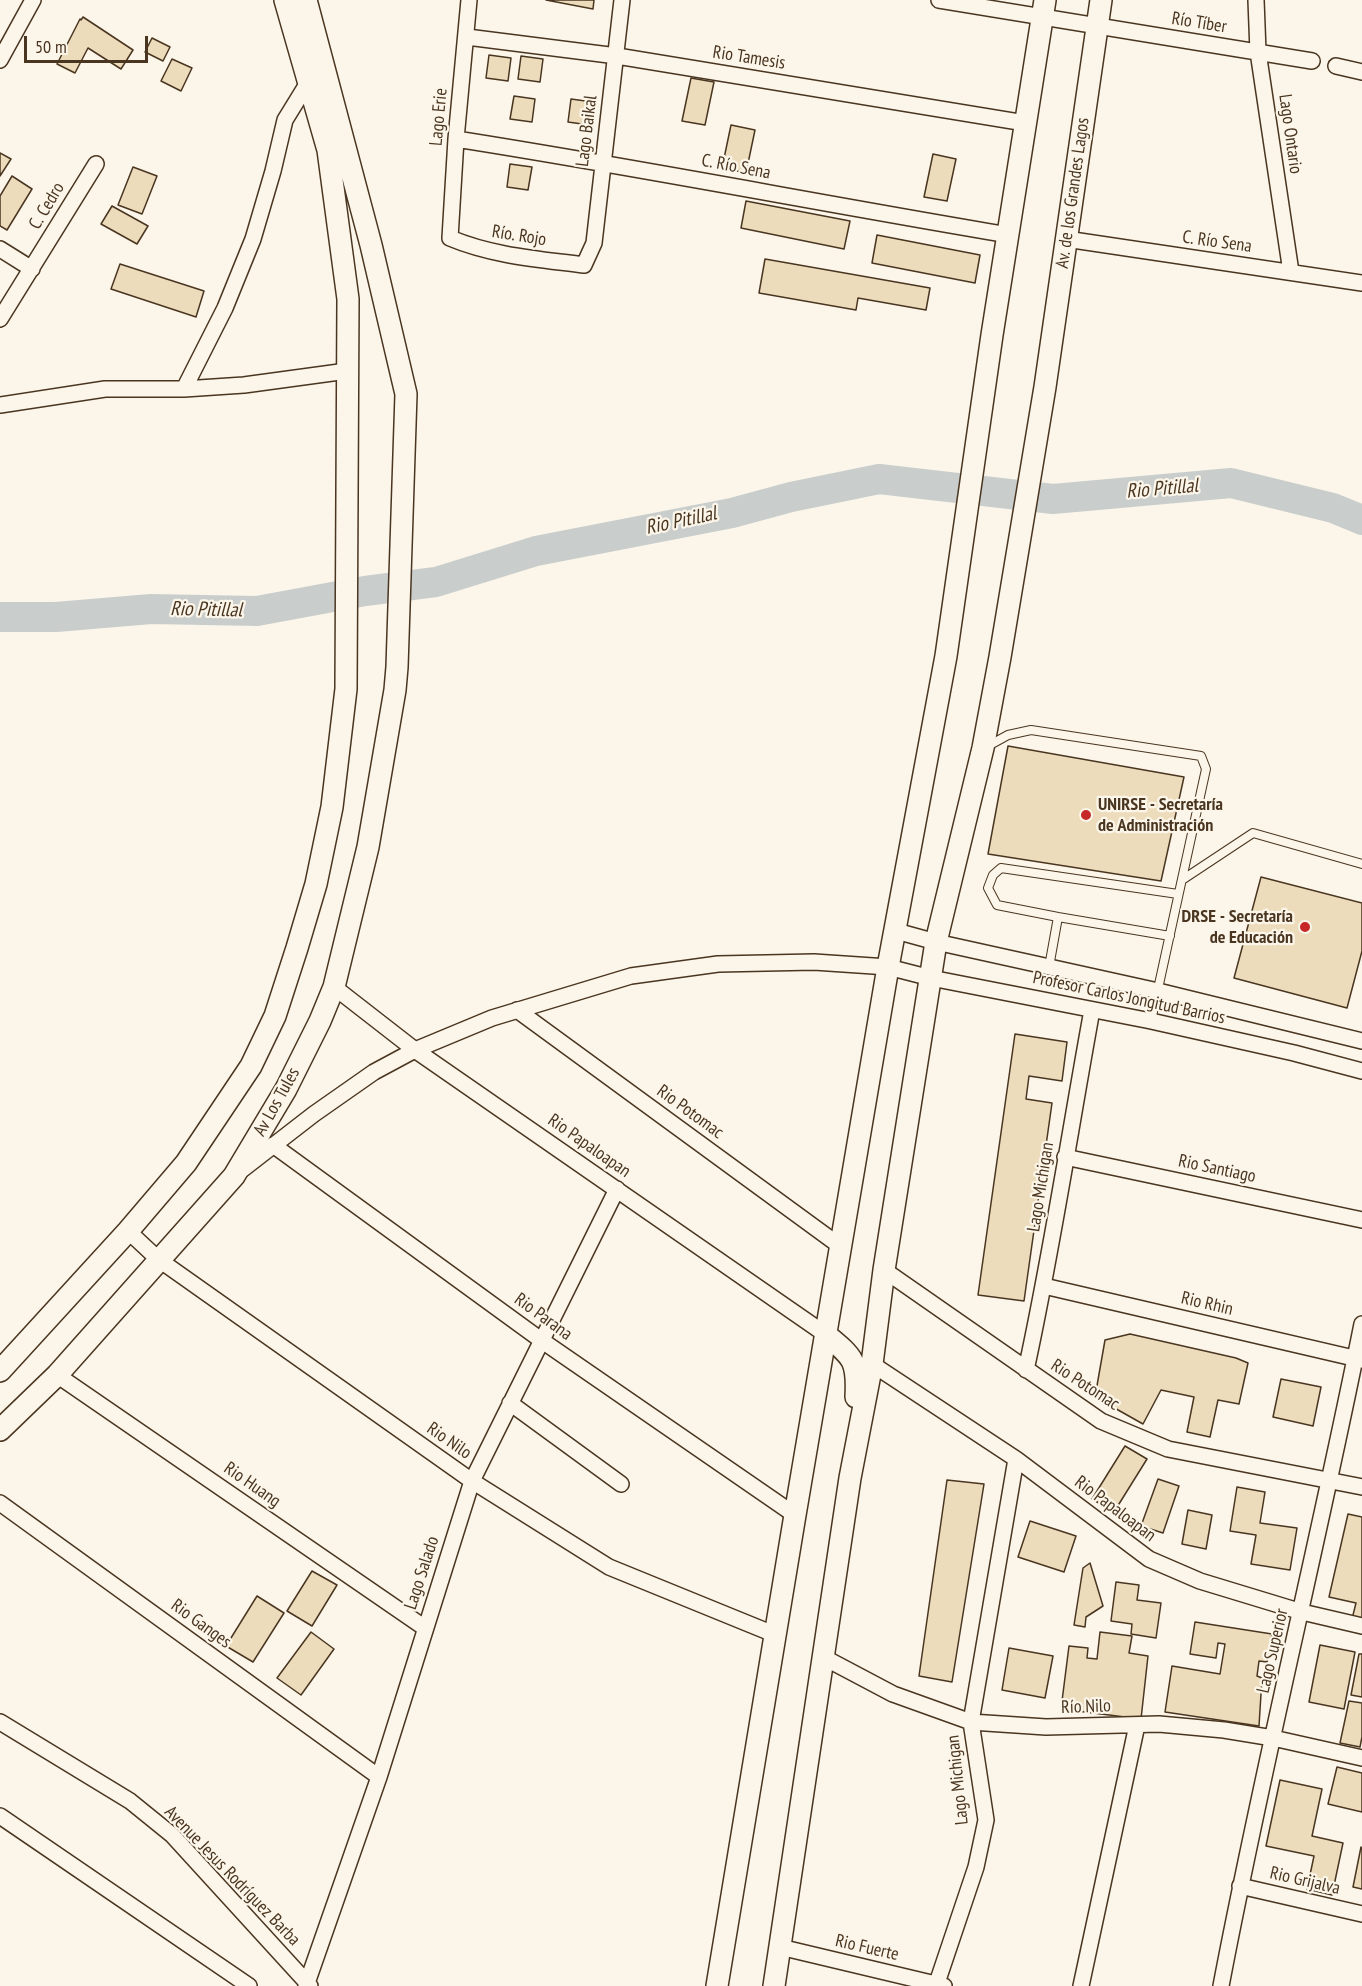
<!DOCTYPE html>
<html>
<head>
<meta charset="utf-8">
<style>
  body { margin:0 }
  #map { position:relative; width:1362px; height:1986px; overflow:hidden; background:#fbf6e9; font-family:"PT Sans Narrow",sans-serif }
  canvas { display:block }
  .scale { position:absolute; left:24px; top:36px; width:124px; height:27px; box-sizing:border-box; border:3px solid #4a3520; border-top:0; padding-left:8px; font-size:18px; line-height:21px; white-space:nowrap; color:#4a3520; -webkit-text-stroke:4px #fbf6e9; paint-order:stroke }
</style>
</head>
<body>
<div id="map">
<canvas width="1362" height="1986"></canvas>
<div class="scale">50 m</div>
</div>
<script>
const c = document.querySelector('canvas').getContext('2d');
c.lineJoin = 'round';
function strokePath(path, color, width, dash) {
  c.strokeStyle = color;
  c.lineWidth = width;
  c.lineCap = dash ? 'butt' : 'round';
  c.setLineDash(dash || []);
  c.stroke(path);
}
function fill(path, color) {
  c.fillStyle = color;
  c.fill(path, 'evenodd');
}
function write(font, color, halo, rows, align = 'center') {
  c.font = font + ' "PT Sans Narrow",sans-serif';
  c.lineWidth = 4.5;
  c.setLineDash([]);
  c.textBaseline = 'middle';
  c.strokeStyle = halo;
  c.fillStyle = color;
  for (const [text, x, y, turn = 0] of rows) {
    c.save();
    c.translate(x, y);
    c.rotate((+turn || 0) * Math.PI / 180);
    c.textAlign = isNaN(turn) ? turn : align;
    if (halo) c.strokeText(text, 0, 0);
    c.fillText(text, 0, 0);
    c.restore();
  }
}
strokePath(new Path2D(`
  M0,617H56L151,609L257,611L365,591L436,582L536,551L732,513L791,497L879,479L1053,499L1231,483L1333,508L1362,520`), '#c9cecd', 30);
const building = new Path2D(`
  M546,0H594L593,9Z
  M83,17L133,50L121,69L88,48L75,73L57,64L80,19L81,20Z
  M152,38L170,47L163,61L145,52Z
  M489,55L511,58L508,81L486,78Z
  M521,56L543,59L540,82L518,79Z
  M172,59L192,68L181,91L161,81Z
  M691,78L714,82L705,125L682,121Z
  M514,96L535,99L532,122L510,119Z
  M571,99L593,102L589,125L568,122Z
  M731,125L755,130L746,173L722,168Z
  M0,153L11,159L0,176Z
  M933,154L956,159L947,201L924,197Z
  M510,164L532,167L528,190L507,187Z
  M133,167L157,176L142,214L118,205Z
  M12,176L32,189L7,230L0,226V196Z
  M746,201L850,221L844,249L741,228Z
  M112,206L148,226L137,244L101,224Z
  M877,235L980,255L975,283L872,263Z
  M765,259L930,288L926,310L858,298L856,310L759,293Z
  M120,264L204,291L196,317L111,289Z
  M1008,746L1184,777L1161,881L988,854Z
  M1261,877L1362,903V951L1347,1008L1234,978Z
  M1015,1034L1067,1042L1062,1081L1029,1076L1026,1099L1052,1103L1024,1301L978,1295Z
  M1130,1334L1236,1358L1248,1363L1239,1404L1218,1400L1210,1437L1187,1432L1194,1397L1161,1390L1143,1424L1095,1397L1105,1340Z
  M1281,1379L1321,1387L1313,1426L1273,1417Z
  M1125,1446L1147,1459L1114,1512L1092,1499Z
  M1158,1479L1179,1486L1163,1533L1141,1526Z
  M947,1480L984,1484L952,1682L919,1676Z
  M1237,1487L1265,1492L1260,1523L1297,1528L1290,1570L1251,1564L1256,1535L1230,1531Z
  M1188,1510L1212,1515L1206,1549L1182,1544Z
  M1348,1514L1362,1517V1621L1352,1619L1356,1603L1329,1597Z
  M1030,1521L1076,1536L1064,1572L1018,1557Z
  M1090,1563L1103,1606L1086,1617L1085,1627L1074,1625L1083,1568Z
  M312,1571L337,1585L312,1626L287,1611Z
  M1116,1582L1139,1585L1137,1600L1161,1603L1156,1638L1131,1634L1132,1624L1111,1621Z
  M257,1596L284,1613L253,1662L226,1646Z
  M1195,1622L1272,1634L1267,1662L1259,1661L1257,1676L1262,1678L1259,1726L1165,1712L1172,1666L1220,1674L1225,1644L1218,1643L1216,1658L1190,1654Z
  M311,1632L334,1649L301,1695L277,1678Z
  M1100,1632L1132,1636L1129,1653L1148,1656L1141,1719L1061,1709L1069,1646L1088,1648L1087,1658L1097,1659Z
  M1320,1645L1355,1652L1344,1709L1309,1702Z
  M1009,1648L1053,1656L1045,1698L1002,1690Z
  M1359,1654H1362V1697L1351,1695Z
  M1349,1701L1362,1703V1737L1360,1747L1340,1743Z
  M1337,1767L1362,1773V1812L1328,1804Z
  M1280,1780L1322,1789L1312,1836L1343,1843L1332,1895L1307,1889L1314,1856L1266,1846Z
  M1361,1847L1362,1848V1889L1353,1887Z`);
fill(building, '#ecdcbc');
strokePath(building, '#4a3520', 1.5);
const lane = new Path2D(`
  M988,746L1008,735L1031,730L1201,756L1206,769L1151,1021
  M1182,880L1253,833L1362,864
  M1058,917L1170,936
  M1049,967L1058,917L997,905L988,888L993,875L1001,868L1178,894`);
const street = new Path2D(`
  M469,0L456,139L450,238C493,256 538,259 584,265L594,243L622,0
  M939,0L1312,61
  M1256,0L1258,52L1291,272
  M467,37L617,56L1025,123
  M0,60L33,0
  M1336,66L1362,72
  M456,139C641,168 824,204 1009,235
  M1066,239L1362,283
  M0,249L32,269
  M0,319L96,164
  M184,389L225,308L253,239L273,171L285,120L309,81
  M0,405L105,389H184L244,385L347,371
  M896,931L936,942L1158,991L1362,1041
  M334,987L415,1050L825,1334
  M517,1010L840,1246
  M273,1145L541,1340L795,1515
  M1065,1157L1362,1220
  M243,1169L314,1114L374,1072L415,1050L492,1018L631,976L718,964L814,962L888,967L931,978L1151,1021L1294,1053L1362,1071
  M128,1231L158,1259L472,1481L609,1567L776,1635
  M884,1270L1101,1421L1168,1449L1362,1487
  M1044,1286L1362,1360
  M872,1364L1016,1459L1149,1559L1200,1581L1302,1612L1362,1626
  M1026,1370C1052,1251 1070,1130 1092,1010
  M57,1375L425,1628
  M510,1403L621,1484
  M0,1503L379,1777
  M823,1657L893,1694L971,1722L1046,1727L1159,1724L1224,1730L1273,1738L1362,1758
  M0,1722L130,1801L172,1835L310,1986
  M0,1816L249,1986
  M1240,1886L1362,1914
  M780,1947L944,1986
  M306,1986L379,1777L472,1481L617,1189
  M936,1986L976,1867L986,1820L971,1722L1016,1459
  M1081,1986L1137,1725
  M1221,1986C1263,1764 1318,1545 1362,1324`);
const secondary = new Path2D(`
  M825,1334C853,1357 858,1360 856,1397
  M0,1371L128,1231L186,1163L251,1066L275,1016L297,948L316,884L332,807L346,689L348,299L328,150L285,0
  M0,1430L57,1375L234,1176L286,1089L320,1021L334,987L368,847L395,690L397,667L406,394L371,245L306,0
  M717,1986L795,1515L888,967L946,656L992,335L1045,0
  M774,1986L850,1478L872,1364L884,1270L936,942L983,748L1000,657L1045,387L1101,0`);
strokePath(lane, '#4a3520', 10);
strokePath(street, '#4a3520', 18);
strokePath(secondary, '#4a3520', 24);
strokePath(lane, '#fbf6e9', 8);
strokePath(street, '#fbf6e9', 15);
strokePath(secondary, '#fbf6e9', 21);
for (const [x, y, r, color] of [
  [1086,815,6,"#c62828"],
  [1305,927,6,"#c62828"]
]) {
  const dot = new Path2D();
  dot.arc(x, y, r, 0, 2 * Math.PI);
  c.fillStyle = color;
  c.fill(dot);
  strokePath(dot, '#fbf6e9', 2);
}
write('18px', '#4a3520', '#fbf6e9', [
  ["Río Tíber",1199,23,9],
  ["Rio Tamesis",749,58,9],
  ["Lago Erie",439,117,-85],
  ["Lago Baikal",587,131,-83],
  ["Lago Ontario",1290,134,82],
  ["C. Río Sena",736,167,11],
  ["Av. de los Grandes Lagos",1073,193,-82],
  ["C. Cedro",47,206,-59],
  ["Río. Rojo",519,236,9],
  ["C. Río Sena",1217,242,8],
  ["Profesor Carlos Jongitud Barrios",1129,998,12],
  ["Av Los Tules",277,1102,-61],
  ["Rio Potomac",690,1112,36],
  ["Rio Papaloapan",589,1146,35],
  ["Rio Santiago",1217,1169,12],
  ["Lago Michigan",1041,1187,-81],
  ["Rio Rhin",1207,1304,13],
  ["Rio Parana",543,1317,36],
  ["Rio Potomac",1085,1385,33],
  ["Rio Nilo",449,1441,35],
  ["Rio Huang",252,1485,35],
  ["Rio Papaloapan",1115,1509,37],
  ["Lago Salado",422,1573,-72],
  ["Rio Ganges",201,1624,36],
  ["Lago Superior",1273,1651,-77],
  ["Río Nilo",1086,1707,-2],
  ["Lago Michigan",958,1780,-96],
  ["Avenue Jesus Rodríguez Barba",232,1876,46],
  ["Rio Grijalva",1305,1881,13],
  ["Rio Fuerte",867,1948,13]
]);
write('bold 18px', '#4a3520', '#fbf6e9', [
  ["UNIRSE - Secretaría",1098,805],
  ["de Administración",1098,826],
  ["DRSE - Secretaría",1293,917,"right"],
  ["de Educación",1293,938,"right"]
], 'left');
write('italic 20px', '#4a3520', '#fbf6e9', [
  ["Rio Pitillal",1162,489,-5],
  ["Rio Pitillal",681,521,-12],
  ["Rio Pitillal",206,610,1]
]);
</script>
</body>
</html>
